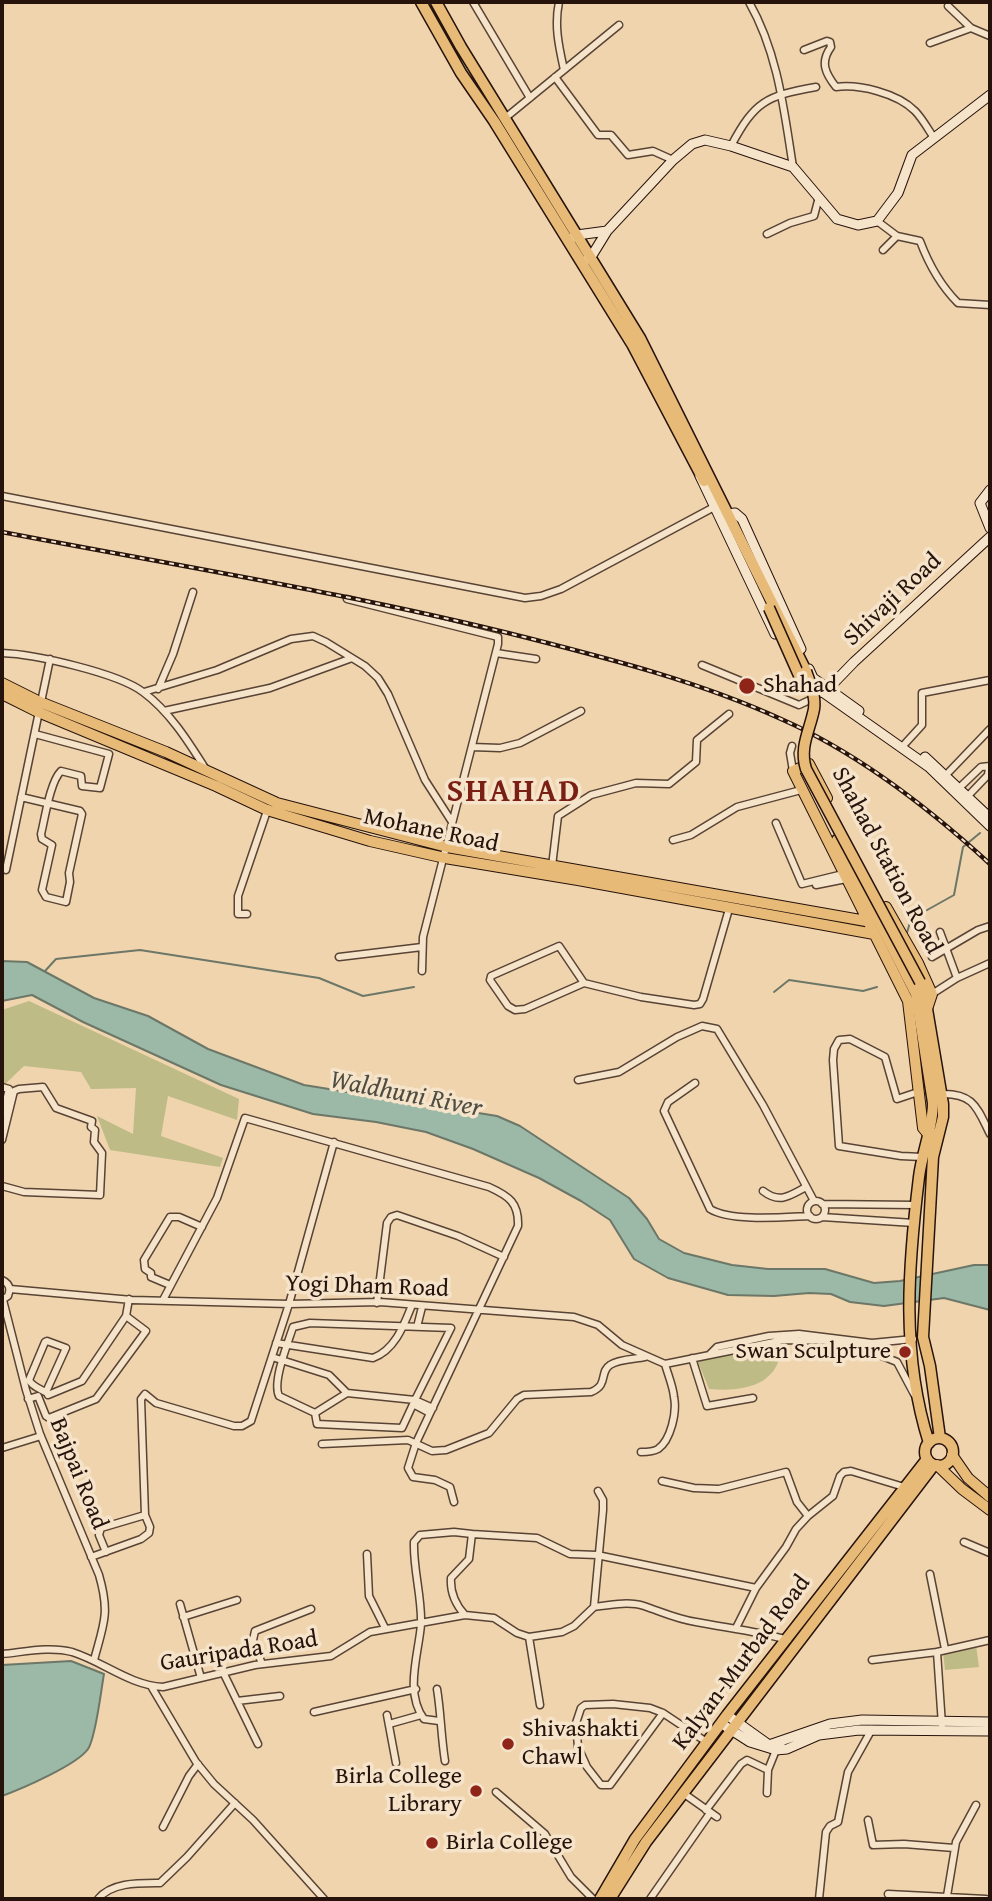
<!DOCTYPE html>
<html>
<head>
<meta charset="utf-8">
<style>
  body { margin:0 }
  #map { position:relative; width:992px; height:1901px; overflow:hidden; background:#f0d4ae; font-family:"Gentium Book Plus",serif }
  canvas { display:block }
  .frame { position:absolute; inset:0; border:4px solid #26130c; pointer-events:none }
</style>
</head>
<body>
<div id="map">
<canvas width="992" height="1901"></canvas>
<div class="frame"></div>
</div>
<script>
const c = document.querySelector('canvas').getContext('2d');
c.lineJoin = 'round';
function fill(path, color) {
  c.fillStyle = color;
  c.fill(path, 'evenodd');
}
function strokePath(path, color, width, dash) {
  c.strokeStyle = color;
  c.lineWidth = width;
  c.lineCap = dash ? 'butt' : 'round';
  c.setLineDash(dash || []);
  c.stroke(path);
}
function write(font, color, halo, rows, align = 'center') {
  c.font = font + ' "Gentium Book Plus",serif';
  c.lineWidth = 7;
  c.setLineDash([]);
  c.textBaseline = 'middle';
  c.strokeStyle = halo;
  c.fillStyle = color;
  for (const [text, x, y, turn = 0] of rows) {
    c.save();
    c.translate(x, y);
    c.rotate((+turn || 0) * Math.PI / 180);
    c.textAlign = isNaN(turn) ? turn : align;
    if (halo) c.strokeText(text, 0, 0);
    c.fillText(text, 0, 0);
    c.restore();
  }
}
fill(new Path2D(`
  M29,1001L239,1099L237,1120L168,1096L161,1136L223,1158L220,1167L110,1150L97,1116L133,1134L136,1088L91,1089L81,1072L24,1066L2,1087V1010Z
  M781,1344C781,1386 743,1392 709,1389L698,1362L747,1349Z
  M976,1645L979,1667L945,1670L943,1652Z`), '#bebb86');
const water = new Path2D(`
  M2,961L27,962L94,998L148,1016L208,1049L304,1085L497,1116L520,1126L629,1198L647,1219L659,1239L684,1253L732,1265L768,1269H825L874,1283L900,1281L974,1265H990V1310L944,1298L884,1306L850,1302L831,1294L809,1293L774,1296L728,1295L668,1278L634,1259L610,1220L581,1201L539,1178L473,1149L426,1132L376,1122L313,1114L221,1085L83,1022L32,995L2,1001Z
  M71,1661L104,1674C101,1690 96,1737 88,1749C77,1765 21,1789 2,1796V1665Z`);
fill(water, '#9bb9a6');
strokePath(water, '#6c7768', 2);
strokePath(new Path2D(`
  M906,936L911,919L954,895L963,847L980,833
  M45,971L56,959L140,950L319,978L363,996L414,987
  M774,992L789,980L863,991L877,987`), '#6c7768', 2);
const street = new Path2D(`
  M473,2L530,98
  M559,2C554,26 559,47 564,70
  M749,2C778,53 784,110 793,167
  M948,6L971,28
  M930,43L971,28L990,36
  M804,50L827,41L830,42L831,47C820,62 825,73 836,87C859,84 897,93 915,111C922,118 928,129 934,138
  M555,77L598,135H611L628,155L653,151L673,160
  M504,119L619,25
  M731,146C755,101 766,96 816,87
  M877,221L897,236L920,241C929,265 940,285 958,303L990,305
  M767,234L790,223L814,216L819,197
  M883,250L897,236
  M2,496L525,598L541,596L561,589L716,506
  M347,599L498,637V644L423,937L422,971
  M2,653C34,654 118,673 143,692C169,711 188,741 205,768
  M496,653L536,659
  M702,665L799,705L816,697
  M158,689L173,654L193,592
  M144,692L217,670L291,639L313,636L326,642L365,666L378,678L388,694L425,780L452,822
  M164,711L270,688L352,658
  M792,746L790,753L793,771
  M472,747L500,748L520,743L581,711
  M902,747L922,725V693L990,680
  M946,775L990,729
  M956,791L981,767L990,766
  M21,797L80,811L82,814L69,873L70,882L66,902L46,897L42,890L52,845L42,839L41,834C45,818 50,782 61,771L81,776L82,786L100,788L109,754L35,734
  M966,798L988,775L989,767
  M776,823L802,884L843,874
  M673,840L691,835L737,807L801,790
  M552,866L558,816L591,795L636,783L669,784L696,762L697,740L729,714
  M6,870L50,659
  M816,885L846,879
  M247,914H238V896L268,808
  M940,932L957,978
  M339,957L422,947
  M932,957L978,930L990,926
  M584,983L525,1009L515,1010L508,1006L490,980L491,976L559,946L584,983L641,997L694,1005L700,1004L703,999L729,909
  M932,994L957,978L990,963
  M578,1080L619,1072L677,1037L702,1026L717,1029L763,1105L814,1201
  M695,1083L668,1102L664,1111L710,1209C731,1222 785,1217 810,1216
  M2,1087L9,1089L2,1116
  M918,1092L897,1099L885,1057L850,1039L839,1040L834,1049L833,1060L839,1146L901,1156L922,1157
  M941,1094C974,1093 977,1108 990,1134
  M2,1140L14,1091L19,1089L43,1087L56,1108L92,1121L91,1127L95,1130L94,1142L102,1153L100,1195L24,1192L2,1186
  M763,1191C780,1204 789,1196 806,1187
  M807 1210a9 9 0 1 1 18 0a9 9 0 1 1-18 0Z
  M822,1204L916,1205
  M822,1217L914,1223
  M2,1280C9,1283 11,1288 8,1296L2,1300
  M170,1285L151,1277V1273L145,1269L144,1260L170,1217H179L202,1227
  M10,1289L132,1300L289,1304L380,1302L574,1317L598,1325L622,1345L665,1364L784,1340L834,1341L860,1347L897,1362L914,1394
  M3,1300L26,1390L40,1434L99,1575C110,1613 104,1623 94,1660
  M163,1300L217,1198L245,1118L489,1187C509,1196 519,1203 518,1226L416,1443L408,1468L413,1477L435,1480L450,1487L454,1502
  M377,1303L387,1223L391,1217L397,1215L458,1236L504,1257
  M417,1327L422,1307
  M276,1343L373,1358C395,1350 404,1325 412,1305
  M710,1354L717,1347L769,1336L799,1334L872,1343L913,1339
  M272,1357L329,1375L347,1393L415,1400L451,1328L310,1323L293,1327C288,1343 272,1382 279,1396L315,1413
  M692,1358L707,1406L753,1398
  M46,1392L66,1348L47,1341L45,1342L29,1380C32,1387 43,1390 49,1394
  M347,1393L315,1413L317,1424L402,1428L415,1400L433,1408
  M48,1395L82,1381L126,1316
  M28,1399L38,1396L46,1416L49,1418L96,1399L146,1331L126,1316L129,1299
  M413,1404L430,1413
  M322,1444L408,1440L432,1451L446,1450L489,1433L517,1399L524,1395L591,1392C609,1385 599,1372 610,1365C618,1359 635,1359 645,1357
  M2,1448L41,1436
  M641,1452C647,1452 653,1452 658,1449C671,1440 677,1412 674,1397C673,1386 668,1375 665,1364
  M662,1481L694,1488L719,1489L786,1472L797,1502L808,1516
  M964,1542L990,1553
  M106,1552L99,1535L101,1528L145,1515
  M367,1554L369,1596L385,1628
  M91,1557L141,1539L149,1533L150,1527L145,1515L141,1399L145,1394L156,1403L234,1426H242L251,1421L289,1304L334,1142
  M930,1574L945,1649
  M180,1604L201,1678
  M594,1607L603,1510V1500L598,1491
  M465,1615C455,1604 450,1593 451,1578L469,1559L472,1534L537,1538L570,1554L597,1555L756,1588
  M183,1617L237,1600
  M736,1628L756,1588L786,1547L796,1529L808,1516L833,1496L840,1476L844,1472L851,1471L904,1487
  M529,1637L540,1705
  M2,1654C24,1652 50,1646 72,1652C104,1662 129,1685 163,1687L255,1665L331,1656L370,1632L465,1615L494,1618L517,1633L529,1637L562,1632L574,1626L594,1607C609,1605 629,1601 644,1606C662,1612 676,1619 696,1622C727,1628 757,1631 788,1640
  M872,1660L937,1652
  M262,1664L253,1640L255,1631L311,1609
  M223,1672L258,1744
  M151,1686L196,1762L214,1784L253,1820L324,1899
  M437,1689C441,1713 441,1736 445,1761
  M237,1701L280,1696
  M314,1712L416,1689
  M663,1713L610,1785H601L587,1767L578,1747L576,1723L581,1708L585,1705L613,1704L650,1708L663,1713L708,1743
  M387,1715L396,1763
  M439,1721L424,1719C404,1692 419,1653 421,1624C422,1597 413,1569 414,1542L420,1535L454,1532L472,1534
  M389,1724L421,1715
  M942,1725L937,1652L990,1640
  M768,1770L776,1750
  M496,1792L545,1834L571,1877L593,1899
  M683,1793L717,1817
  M706,1810L741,1764L747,1760L768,1770L767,1793
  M868,1820L873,1845L904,1844L954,1848
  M163,1827L189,1776L198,1764
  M888,1894L986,1899
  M947,1896L956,1842L976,1805
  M98,1899C112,1882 139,1883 160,1883L187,1857L235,1803
  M650,1899L710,1813
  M819,1899L826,1832L830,1826L838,1822L848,1772L872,1729`);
const secondary = new Path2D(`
  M572,238L577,235L607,231
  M586,260L591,257L607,231L673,160L692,144L705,140L731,146L793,167L837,219L858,225L877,221L898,193L912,155L990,95
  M700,476L775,634
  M990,490L980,503L990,528
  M729,514L735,513L742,519L801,649
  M809,669L813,678L859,711
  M809,689L824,693L929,767L990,826
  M825,692L854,662L990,537
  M925,757L990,818
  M727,1715L769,1745L830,1724L862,1720L990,1722
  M722,1724L750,1742L776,1750L787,1749L819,1735L859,1730L990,1731`);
const primary = new Path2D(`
  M2,683L40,702L166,752L277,803L447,847L866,921
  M2,694L38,712L216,786L267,810L370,841L445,858L578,880L874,934
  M827,798L809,764L793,771L908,1001L923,1128L928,1134H934
  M886,907L918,963L932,994L927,1009
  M952,1455L968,1478L990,1497
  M937,1465L962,1489L990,1510`);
const highway = new Path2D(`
  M421,2L461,73L494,121L632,344L704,481
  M436,2L461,47L640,338L806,671
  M837,840L916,994L933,1103C933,1127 922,1152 919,1177C908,1267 901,1355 929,1443
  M920,982L927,1009L943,1104V1117L933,1157L923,1337L930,1366L940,1438
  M925 1452a14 14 0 1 1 28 0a14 14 0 1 1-28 0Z
  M600,1899L635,1839L727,1715L927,1459
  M610,1899L646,1842L934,1465`);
strokePath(street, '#584334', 9);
strokePath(secondary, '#26130c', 11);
strokePath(primary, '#26130c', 12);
strokePath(highway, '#26130c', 13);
strokePath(street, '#f5e3ca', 6);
strokePath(secondary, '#f5e3ca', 9);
strokePath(primary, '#e8ba77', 10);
strokePath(highway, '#e8ba77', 10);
const rail = new Path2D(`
  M2,532C178,566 354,594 528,638C614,660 700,682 781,719C858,753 929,808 990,864`);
strokePath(rail, '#26130c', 4.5);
strokePath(rail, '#f5e3ca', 2, [5]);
const highwayBridge = new Path2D(`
  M769,608L806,691
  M806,671C810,683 816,696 814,709C810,730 799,747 806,769L920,982`);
strokePath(highwayBridge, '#26130c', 13, []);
strokePath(highwayBridge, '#e8ba77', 10);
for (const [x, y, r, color] of [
  [747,686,9,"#8f2418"],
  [905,1352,7,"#8f2418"],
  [508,1744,7,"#8f2418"],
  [476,1791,7,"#8f2418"],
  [432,1843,7,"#8f2418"]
]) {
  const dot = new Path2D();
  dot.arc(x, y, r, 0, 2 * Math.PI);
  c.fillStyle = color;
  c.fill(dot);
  strokePath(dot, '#f5e3ca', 2.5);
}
write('24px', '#26130c', '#f5e3ca', [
  ["Shivaji Road",893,600,-43],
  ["Mohane Road",431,831,12],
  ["Shahad Station Road",886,861,62],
  ["Yogi Dham Road",367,1287,2],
  ["Bajpai Road",78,1474,68],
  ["Gauripada Road",239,1652,-9],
  ["Kalyan-Murbad Road",742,1663,-53]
]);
write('24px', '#26130c', '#f5e3ca', [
  ["Shahad",763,686],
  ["Swan Sculpture",891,1352,"right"],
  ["Shivashakti",522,1730],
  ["Chawl",522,1758],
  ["Birla College",462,1777,"right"],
  ["Library",462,1805,"right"],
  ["Birla College",446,1843]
], 'left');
write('italic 26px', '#4f4d42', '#f5e3ca', [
  ["Waldhuni River",406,1095,11]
]);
c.letterSpacing = '2px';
write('bold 32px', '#7a1f14', '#f5e3ca', [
  ["SHAHAD",514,793]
]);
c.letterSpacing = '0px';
</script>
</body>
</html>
